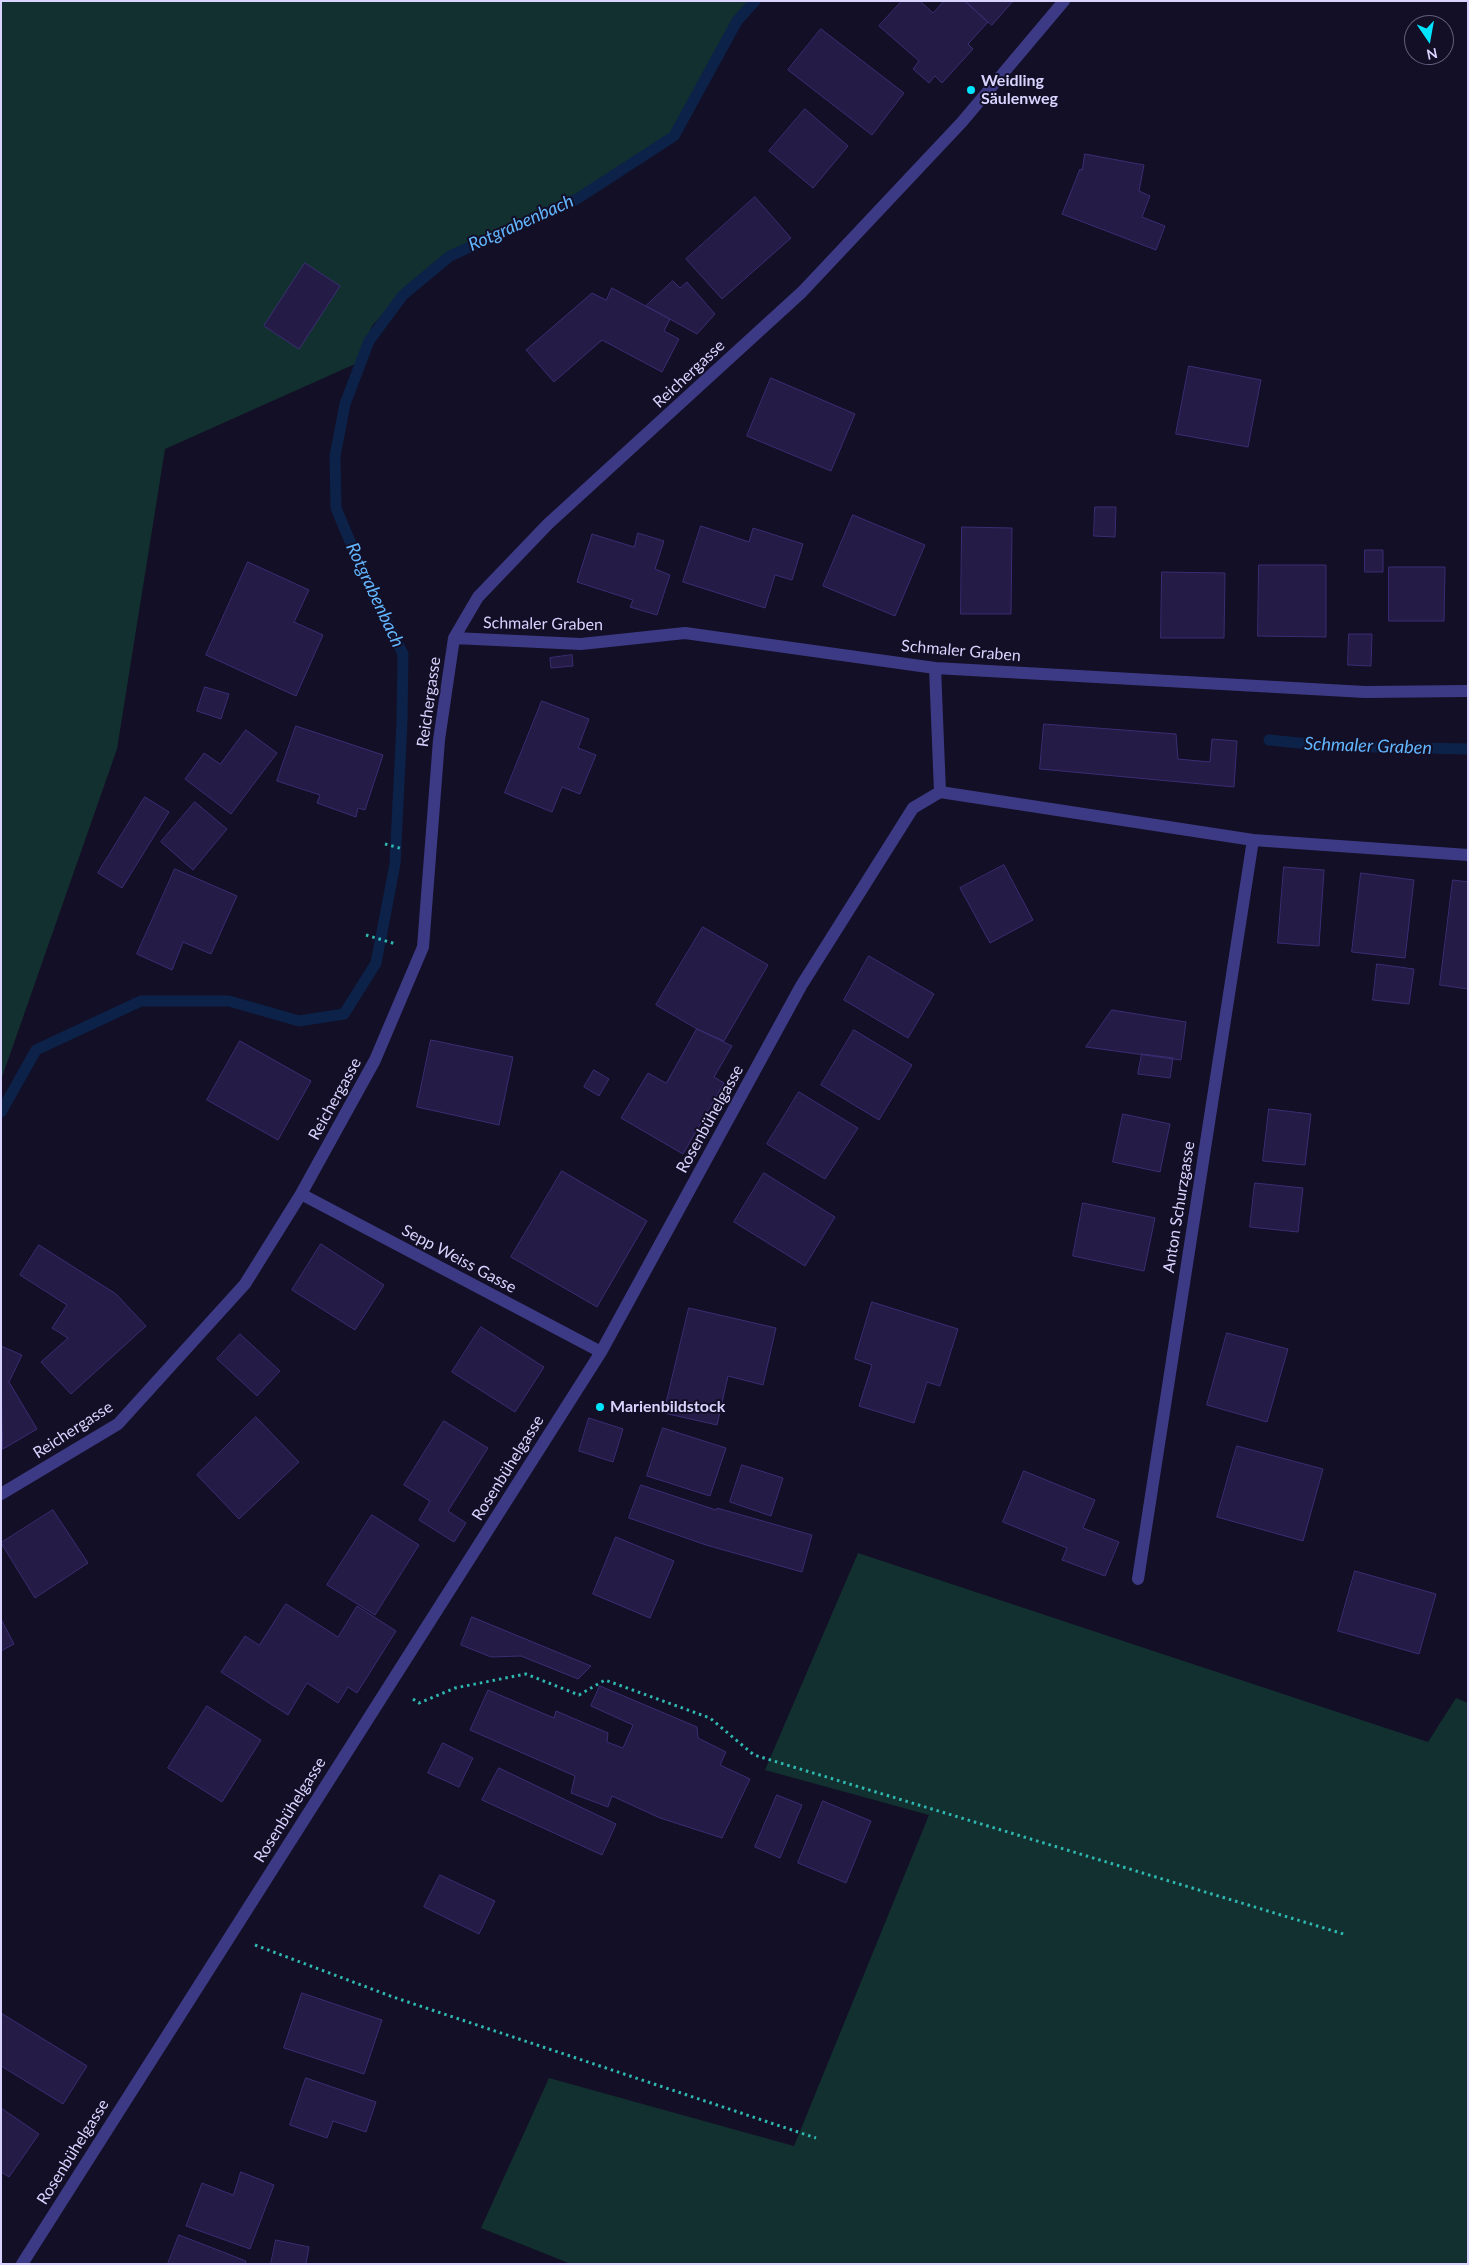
<!DOCTYPE html>
<html>
<head>
<meta charset="utf-8">
<style>
  body { margin:0 }
  #map { position:relative; width:1469px; height:2265px; overflow:hidden; background:#130f26; font-family:Lato,sans-serif }
  canvas { display:block }
  .frame { position:absolute; inset:0; border:2px solid #d9d4ff; pointer-events:none }
  .north { position:absolute; left:1404px; top:15px; width:50px; height:50px; box-sizing:border-box; background:#130f26; border:1px solid #625e7d; border-radius:50%; rotate:168deg; font-size:14px; font-weight:700; line-height:20px; text-align:center; color:#d9d4ff }
  .north::after { content:''; display:block; margin:auto; width:18px; height:22px; background:#00e5ff; clip-path:polygon(50% 0,100% 100%,50% 72%,0 100%) }
</style>
</head>
<body>
<div id="map">
<canvas width="1469" height="2265"></canvas>
<div class="frame"></div>
<div class="north">N</div>
</div>
<script>
const c = document.querySelector('canvas').getContext('2d');
c.lineJoin = 'round';
function fill(path, color) {
  c.fillStyle = color;
  c.fill(path, 'evenodd');
}
function strokePath(path, color, width, dash) {
  c.strokeStyle = color;
  c.lineWidth = width;
  c.lineCap = dash ? 'butt' : 'round';
  c.setLineDash(dash || []);
  c.stroke(path);
}
function write(font, color, halo, rows, align = 'center') {
  c.font = font + ' Lato,sans-serif';
  c.lineWidth = 4;
  c.setLineDash([]);
  c.textBaseline = 'middle';
  c.strokeStyle = halo;
  c.fillStyle = color;
  for (const [text, x, y, turn = 0] of rows) {
    c.save();
    c.translate(x, y);
    c.rotate((+turn || 0) * Math.PI / 180);
    c.textAlign = isNaN(turn) ? turn : align;
    if (halo) c.strokeText(text, 0, 0);
    c.fillText(text, 0, 0);
    c.restore();
  }
}
fill(new Path2D(`
  M1,1H751L731,24L667,141L558,210L448,258L395,300L372,326L355,364L165,449L117,749L1,1080Z
  M858,1553L1428,1742L1456,1698L1468,1703V2264H571L481,2228L549,2078L794,2146L929,1815L765,1770Z`), '#12302f');
strokePath(new Path2D(`
  M1269,740L1330,746L1468,749
  M1,1112L36,1050L141,1001H229L299,1021L344,1014L376,963L395,864L402,722L403,654L367,582L336,508L335,456L345,404L369,341L403,295L450,256L577,199L674,136L737,21L755,1`), '#0c2248', 11);
const building = new Path2D(`
  M902,1H920L933,13L944,1H965L988,22L968,44L973,49L942,83L935,76L929,83L913,69L919,61L879,26Z
  M965,1H1013L992,25Z
  M821,29L904,93L872,135L788,70Z
  M805,109L848,146L813,188L769,151Z
  M1085,154L1144,165L1139,191L1150,196L1142,217L1165,226L1156,250L1062,214L1080,169L1082,170Z
  M755,197L791,238L722,299L686,259Z
  M305,263L340,286L299,349L264,326Z
  M673,281L680,288L687,282L715,314L697,334L646,306Z
  M612,288L670,319L664,331L679,339L662,372L602,340L554,382L526,350L592,293L606,300Z
  M1189,366L1261,380L1248,447L1176,434Z
  M771,378L855,414L831,471L747,436Z
  M1095,507H1116L1115,537L1094,536Z
  M853,515L925,545L895,616L823,586Z
  M701,526L749,542L753,528L803,544L792,580L775,575L765,608L683,582Z
  M962,527L1012,528L1011,614H961Z
  M638,533L664,541L655,569L670,575L657,615L630,607L633,600L577,582L592,534L634,547Z
  M1365,550H1383V572H1365Z
  M248,562L309,590L294,622L323,635L296,696L206,655Z
  M1259,565H1326V637L1258,636Z
  M1389,567H1445L1444,621H1389Z
  M1162,572L1225,573L1224,638H1161Z
  M1349,634H1372L1371,666L1348,665Z
  M572,655L573,666L551,668L550,658Z
  M205,687L229,694L221,719L197,711Z
  M542,701L589,719L578,748L596,755L580,794L562,787L552,812L505,793Z
  M1044,724L1176,734L1178,759L1210,762L1212,739L1237,741L1234,787L1040,769Z
  M296,726L383,755L365,810L358,808L356,817L317,803L320,795L277,781Z
  M246,730L277,753L231,814L185,779L204,753L220,764Z
  M145,797L169,812L122,888L98,873Z
  M195,802L227,829L193,870L161,842Z
  M1004,865L1033,920L990,943L960,888Z
  M1284,867L1324,870L1319,946L1278,943Z
  M175,869L237,896L211,954L183,942L172,970L137,954Z
  M1361,873L1414,880L1405,958L1352,952Z
  M1453,880L1468,882V989L1440,985Z
  M703,927L768,965L724,1041L697,1029L656,1005Z
  M869,956L934,994L908,1038L844,1000Z
  M1377,964L1414,969L1409,1004L1373,1000Z
  M1112,1010L1186,1022L1181,1060L1086,1047Z
  M697,1029L732,1046L714,1077L724,1083L683,1154L621,1118L648,1073L666,1083Z
  M854,1030L912,1065L879,1120L821,1085Z
  M431,1040L513,1057L499,1125L417,1107Z
  M240,1041L311,1081L278,1140L207,1100Z
  M1142,1054L1173,1058L1170,1078L1138,1074Z
  M594,1070L609,1079L599,1096L584,1087Z
  M799,1092L858,1128L825,1179L767,1144Z
  M1269,1109L1311,1114L1305,1165L1263,1161Z
  M1123,1114L1170,1124L1160,1172L1113,1162Z
  M562,1171L647,1221L597,1307L511,1257Z
  M764,1173L835,1217L805,1266L734,1222Z
  M1255,1183L1303,1188L1298,1232L1250,1227Z
  M1083,1203L1155,1218L1144,1271L1073,1256Z
  M321,1244L384,1285L355,1330L292,1290Z
  M39,1245L116,1294L146,1326L71,1394L41,1362L68,1338L52,1328L67,1305L20,1275Z
  M872,1302L958,1329L940,1386L927,1382L914,1423L859,1406L872,1365L855,1359Z
  M689,1308L776,1328L763,1385L728,1376L717,1425L664,1413Z
  M481,1327L544,1367L515,1412L452,1372Z
  M1227,1333L1288,1349L1267,1422L1207,1405Z
  M240,1334L280,1371L257,1396L217,1359Z
  M1,1346L22,1355L9,1382L37,1429L3,1449Z
  M256,1417L299,1462L239,1519L197,1475Z
  M589,1418L623,1429L613,1462L579,1451Z
  M444,1421L488,1448L448,1511L466,1523L454,1542L419,1520L430,1501L404,1485Z
  M663,1428L726,1448L710,1496L647,1476Z
  M1237,1446L1323,1469L1303,1541L1217,1517Z
  M742,1465L783,1478L771,1516L730,1502Z
  M1024,1471L1095,1500L1083,1528L1119,1542L1105,1576L1062,1560L1067,1548L1003,1522Z
  M641,1485L716,1510L717,1508L812,1535L802,1572L706,1545L629,1518Z
  M53,1510L88,1563L35,1598L1,1543Z
  M372,1515L419,1545L375,1615L327,1585Z
  M616,1537L674,1561L650,1618L593,1594Z
  M1355,1571L1436,1594L1419,1654L1338,1631Z
  M286,1604L338,1637L357,1606L396,1631L357,1693L348,1687L338,1703L307,1683L288,1715L221,1672L245,1636L259,1645Z
  M472,1617L591,1666L578,1679L521,1656L491,1657L461,1645Z
  M1,1619L14,1644L1,1651Z
  M600,1686L697,1727L698,1738L726,1752L720,1765L750,1779L722,1838L660,1818L612,1796L608,1807L571,1793L575,1776L470,1730L488,1690L554,1718L556,1711L608,1733L607,1742L623,1748L633,1725L591,1706Z
  M207,1706L261,1740L222,1802L168,1768Z
  M443,1743L473,1758L459,1787L428,1773Z
  M499,1768L616,1824L602,1855L482,1800Z
  M777,1795L802,1805L780,1858L755,1847Z
  M823,1801L871,1821L846,1883L798,1863Z
  M440,1875L495,1901L479,1934L424,1907Z
  M302,1993L382,2020L364,2074L284,2048Z
  M1,2013L87,2066L63,2104L1,2066Z
  M306,2078L376,2102L366,2132L333,2121L327,2138L290,2125Z
  M1,2108L39,2134L9,2177L1,2172Z
  M241,2172L274,2185L250,2249L186,2226L202,2183L233,2195Z
  M179,2235L246,2261L245,2264H168Z
  M276,2240L309,2247L306,2264H271Z`);
fill(building, '#241b47');
strokePath(building, '#3b2d73', 1);
strokePath(new Path2D(`
  M385,844L403,849
  M366,935L396,944
  M413,1699L419,1703L455,1688L526,1674L579,1695L605,1680L710,1718L754,1755L1347,1935
  M255,1945L393,1997L816,2138`), '#2fb8b0', 3, [2.5, 4]);
strokePath(new Path2D(`
  M454,638L581,644L685,633L935,668L1365,692L1468,691
  M940,792L1253,840L1468,855
  M301,1194L601,1352
  M1,1494L118,1424L245,1284L301,1194L375,1060L423,947L439,740L454,638L478,597L548,524L802,292L962,122L1064,1
  M1138,1579L1253,840
  M22,2264L601,1352L801,986L913,808L940,792L935,668`), '#3d3a85', 12);
for (const [x, y, r, color] of [
  [971,90,5,"#00e5ff"],
  [600,1407,5,"#00e5ff"]
]) {
  const dot = new Path2D();
  dot.arc(x, y, r, 0, 2 * Math.PI);
  c.fillStyle = color;
  c.fill(dot);
  strokePath(dot, '#130f26', 2);
}
write('bold 16px', '#d9d4ff', '#130f26', [
  ["Weidling",981,81],
  ["Säulenweg",981,99],
  ["Marienbildstock",610,1407]
], 'left');
write('16px', '#d9d4ff', '#130f26', [
  ["Reichergasse",689,374,-43],
  ["Schmaler Graben",543,624,1],
  ["Schmaler Graben",961,651,5],
  ["Reichergasse",429,702,-82],
  ["Reichergasse",335,1099,-61],
  ["Rosenbühelgasse",710,1119,-61],
  ["Anton Schurzgasse",1179,1207,-81],
  ["Sepp Weiss Gasse",459,1259,28],
  ["Reichergasse",73,1430,-33],
  ["Rosenbühelgasse",508,1468,-58],
  ["Rosenbühelgasse",290,1810,-58],
  ["Rosenbühelgasse",73,2152,-58]
]);
write('italic 18px', '#62b6ff', '#130f26', [
  ["Rotgrabenbach",521,223,-24],
  ["Rotgrabenbach",375,595,65],
  ["Schmaler Graben",1368,746,2]
]);
</script>
</body>
</html>
